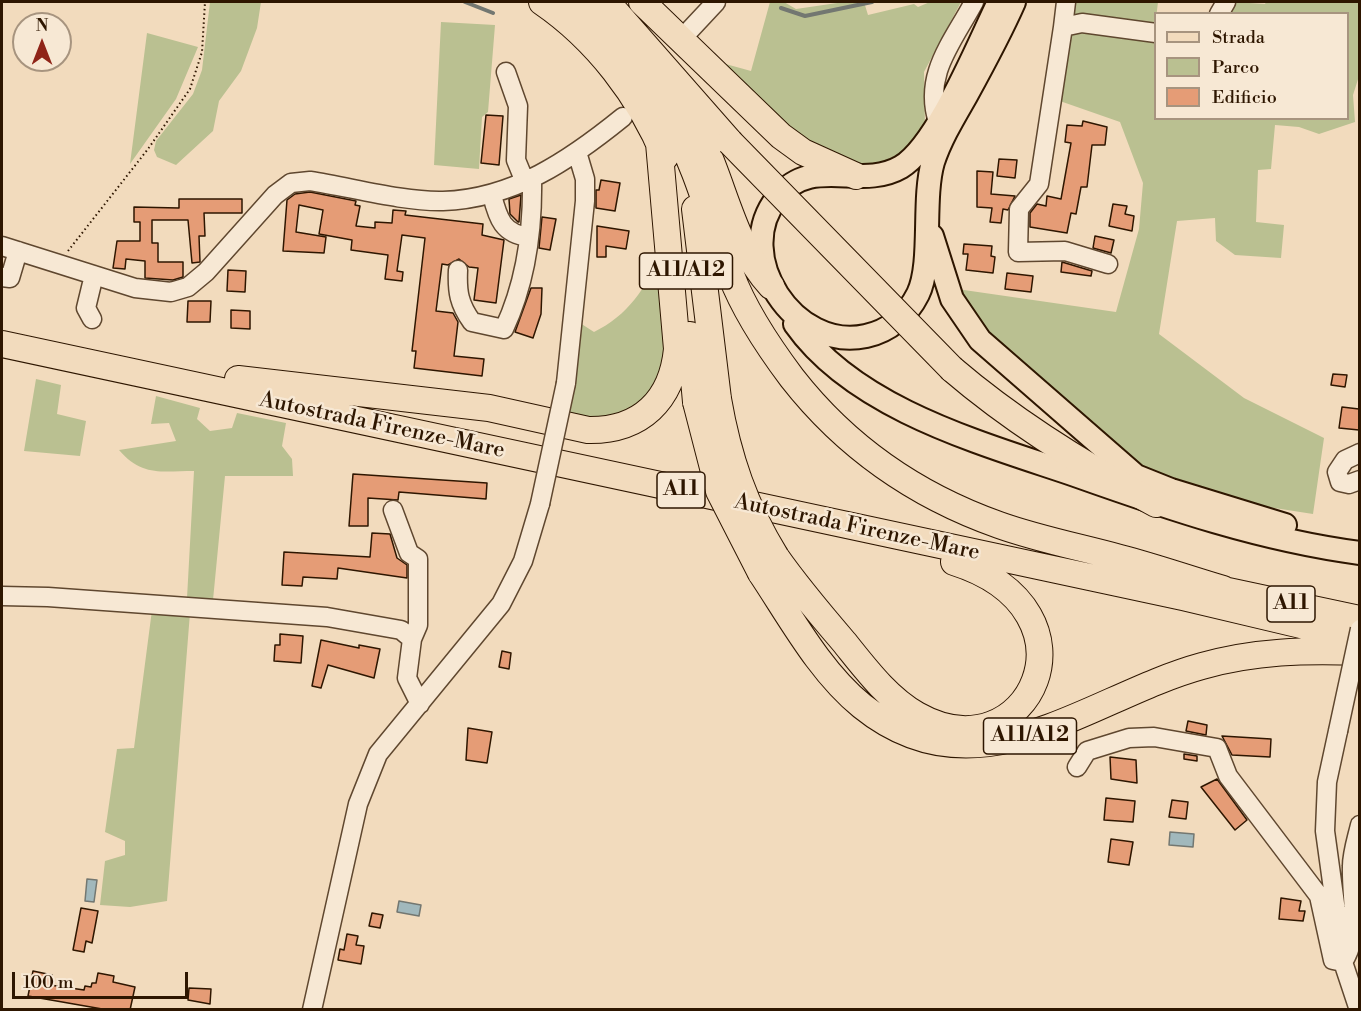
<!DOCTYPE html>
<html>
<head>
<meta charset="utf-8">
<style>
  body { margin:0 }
  #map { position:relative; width:1361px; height:1011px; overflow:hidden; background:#f2dbbd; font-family:"Libre Bodoni",serif }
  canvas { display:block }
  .frame { position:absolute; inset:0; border:3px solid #2e1600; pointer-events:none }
  .legend { position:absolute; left:1154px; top:12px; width:195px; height:108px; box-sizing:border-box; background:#f7e8d4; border:2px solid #a7947f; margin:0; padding:8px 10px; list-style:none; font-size:18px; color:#2e1600 }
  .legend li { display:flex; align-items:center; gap:12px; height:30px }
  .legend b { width:30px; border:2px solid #a7947f }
  .north { position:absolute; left:12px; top:12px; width:60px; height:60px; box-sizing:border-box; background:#f7e8d4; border:2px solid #a7947f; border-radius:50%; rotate:0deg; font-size:16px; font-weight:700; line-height:24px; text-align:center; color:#2e1600 }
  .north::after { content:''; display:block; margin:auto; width:21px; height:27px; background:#8f2418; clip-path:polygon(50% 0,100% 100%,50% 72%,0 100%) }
  .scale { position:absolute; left:12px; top:972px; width:176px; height:27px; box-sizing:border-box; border:3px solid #2e1600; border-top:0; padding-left:8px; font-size:18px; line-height:21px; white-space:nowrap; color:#2e1600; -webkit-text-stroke:4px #f7e8d4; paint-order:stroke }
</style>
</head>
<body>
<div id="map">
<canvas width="1361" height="1011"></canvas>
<div class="frame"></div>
<ul class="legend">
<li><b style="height:8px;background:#f2dbbd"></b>Strada</li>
<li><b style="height:16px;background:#bac091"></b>Parco</li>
<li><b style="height:16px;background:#e59c76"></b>Edificio</li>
</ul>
<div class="north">N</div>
<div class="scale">100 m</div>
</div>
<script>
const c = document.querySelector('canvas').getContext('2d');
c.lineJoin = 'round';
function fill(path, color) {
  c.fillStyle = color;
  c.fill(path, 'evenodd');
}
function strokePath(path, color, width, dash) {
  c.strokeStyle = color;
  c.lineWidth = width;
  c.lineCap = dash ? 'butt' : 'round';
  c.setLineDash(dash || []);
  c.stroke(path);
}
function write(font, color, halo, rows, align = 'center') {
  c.font = font + ' "Libre Bodoni",serif';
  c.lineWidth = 5;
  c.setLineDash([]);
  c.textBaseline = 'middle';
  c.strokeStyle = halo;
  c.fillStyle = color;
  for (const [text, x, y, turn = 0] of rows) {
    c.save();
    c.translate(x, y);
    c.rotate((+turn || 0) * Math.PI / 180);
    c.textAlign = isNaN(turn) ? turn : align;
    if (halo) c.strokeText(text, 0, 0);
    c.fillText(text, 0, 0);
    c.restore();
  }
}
fill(new Path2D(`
  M210,2H261L257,28L241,71L219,101L213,131L176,165L157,157L154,150L156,141L193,94L202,70Z
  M770,2H784L796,9L844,2H864L868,15L914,4L918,7L930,2H961L924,72L925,127L908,149L881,163L855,165L806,142L722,63L751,71Z
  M1069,2H1158L1155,27L1077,17L1071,12Z
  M1234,2L1265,4L1266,2H1359L1360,73L1353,95L1355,122L1319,134L1299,127L1275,125L1271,169L1258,170L1256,222L1284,225L1281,258L1235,255L1216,241L1215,218L1177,221L1159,334L1244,398L1324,438L1313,514L1223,500L1133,464L984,335L957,289L1116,312L1139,229L1143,183L1120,122L1057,100L1071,28L1155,38L1156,118H1348V14L1228,13Z
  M441,22L495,25L488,112L482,117L479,169L434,165Z
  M147,33L198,47L176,99L130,164Z
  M659,254L667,338L662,384L623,418L588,419L567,414L580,323L594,332C627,316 647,288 659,254Z
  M36,379L61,385L57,414L86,421L80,456L24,451Z
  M156,396L200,408L197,419L210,431L232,428L237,413L286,423L282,446L292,459L293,476H225L213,600L187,598L194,471C162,471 142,477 119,450L176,441L169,423L151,424Z
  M152,610L190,613L167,901L130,907L100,905L105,861L125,855V841L105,832L117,749L134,748Z`), '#bac091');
const water = new Path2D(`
  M1170,832L1194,834L1193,847L1169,845Z
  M87,879L97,880L94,902L85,901Z
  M399,901L421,905L419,916L397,912Z`);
fill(water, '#a1b8bc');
strokePath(water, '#737771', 1.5);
strokePath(new Path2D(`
  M465,2L493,13
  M781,8L805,16L872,2`), '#737771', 4);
const building = new Path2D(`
  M486,115L503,116L499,165L481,163Z
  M1083,121L1107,127L1105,145H1092L1087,187H1081L1076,214L1071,213L1067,233L1030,227V213L1037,204L1046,206L1047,196L1061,199L1071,143L1065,142L1067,125L1082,126Z
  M999,159L1017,160L1015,178L997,176Z
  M977,171L993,172L991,194L1015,196L1008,210L1003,209L1001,223L990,222L992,208L977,207Z
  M601,180L620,183L615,211L596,208V190H599Z
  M310,192L356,201L355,205L360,206L356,226L375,228V222L392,223L393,210L406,211L405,215L483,224L482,235L504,240L496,303L474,300L478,268L469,267L459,259L448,265L442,264L436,311L453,313L458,322L454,356L484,359L482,376L414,368L416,351H412L425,238L402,235L397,271L403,272L402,281L385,279L388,255L351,250L352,240L319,234L323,210L299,205L296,232L326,237L324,253L283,251L287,200L295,194Z
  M521,195L519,222H518L510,214L509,199Z
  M179,199H242V213H204L205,236H199L200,262L192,263L188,220H152V243H158V262H183V277L173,280L145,278V261L126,259L125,269L113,268L117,241H140V222H134V207L179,208Z
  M1113,204L1127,206L1125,214L1134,216L1132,231L1109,226Z
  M542,217L556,219L550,250L539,248Z
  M597,226L629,231L626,249L606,246V257H597Z
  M1095,236L1114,240L1111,253L1093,248Z
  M964,244L992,246L991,256L995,257L993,273L966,270L968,254H963Z
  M1062,262L1092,271L1091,276L1061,272Z
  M228,270L246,271L245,292L227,291Z
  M1007,273L1033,276L1031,292L1005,289Z
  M531,288H542L541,314L533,338L515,332Z
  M188,301H211L210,322H187Z
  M231,310L250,311V329L231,328Z
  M1333,374L1347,375L1345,387L1331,385Z
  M1342,407L1359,409V430L1339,428Z
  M353,474L487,483L486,499L399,492L398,500L368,498V526H349Z
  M372,533L390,534L397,558L407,565V578L338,568L337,579L303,577L302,586L282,585L284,552L370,557Z
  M280,634L303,636L301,663L274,661L275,645H280Z
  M321,640L359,648V645L380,649L374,678L328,665L321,688L312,686Z
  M502,651L511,653L509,669L499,667Z
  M1188,721L1207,725L1206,735L1186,731Z
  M468,728L492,732L487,763L466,760Z
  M1222,736L1271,739L1270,757L1232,755Z
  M1184,754L1197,756V761L1184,759Z
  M1110,757L1136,760L1137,783L1111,779Z
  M1217,779L1247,820L1235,830L1201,787Z
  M1106,798L1135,801L1133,822L1104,820Z
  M1172,800L1188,802L1186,819L1169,817Z
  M1111,839L1133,842L1129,865L1108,862Z
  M1281,898L1301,901L1299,911H1305L1303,921L1279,919Z
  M81,908L98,911L92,943L86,941L84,952L73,950Z
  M372,913L383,915L380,928L369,926Z
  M347,934L358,936L356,945L364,946L361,964L338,960L340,949L344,950Z
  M33,971L52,975L50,985L84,990L85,986L91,987L92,983H96L98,973L114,976L113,982L135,987L130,1010H108L28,996Z
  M189,988L211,989L210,1004L188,1000Z`);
fill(building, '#e59c76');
strokePath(building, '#2e1600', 1.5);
const minor = new Path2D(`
  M1219,14L1226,2
  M1063,27L1066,2
  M688,32L716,2
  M506,72L518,106L516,160L525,182
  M938,122C923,75 952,43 974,2
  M492,195C498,219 503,234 529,237
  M2,246L135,288L171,292L188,287L206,272L275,195L291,183L310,181C350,187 403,202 443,201C513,199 570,160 623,117
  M1108,264L1065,251L1018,252L1019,209L1039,184L1063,27L1082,23L1156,33
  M458,270C457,292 459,304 472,322L504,329C526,282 533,229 532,178
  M2,277L10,278L18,251
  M92,319L86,308L94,275
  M566,383L585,201V179L577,152
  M1360,453L1345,460L1337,472L1340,482L1349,484L1360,480
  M393,510L409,553L418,559V625L412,639
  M2,596L48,597L327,617L401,630L412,639L407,678L420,704
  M1338,731L1327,782L1325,831L1343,962L1359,1010
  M1077,767L1087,751L1129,738L1154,737L1217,748L1228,776L1319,896L1333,960L1343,962C1361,934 1351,899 1352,866C1352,853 1357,838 1360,825
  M312,1010L358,804L378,754L501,604L523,561L540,504`);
const major = new Path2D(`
  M999,2C979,42 938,145 901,167C860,191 812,154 777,198C731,256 795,352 866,336C889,331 907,316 918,294C933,263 922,200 933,162C941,138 954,117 966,96C983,65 1000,34 1014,2
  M932,236L952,299L980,340L1136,476L1171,490L1285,525
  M795,324C855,409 981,443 1075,475C1168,508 1261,540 1360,553`);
const highway = new Path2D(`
  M542,2C596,39 640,96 665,157
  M578,2C631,45 671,109 695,173C708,207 718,241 731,275C745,312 768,346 792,378C846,447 917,496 999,525C1038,539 1080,547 1120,558C1155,567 1189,579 1223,589
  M607,2L730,142
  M642,2L781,136L803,152L856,176
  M669,74C681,99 695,124 706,149C726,195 736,248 771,286
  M695,209L718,399
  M690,335L696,402
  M2,344L1183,597L1360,639
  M952,369C1015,423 1083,465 1156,504
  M238,379L489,408L588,430C641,431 672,400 677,349L659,143
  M776,557C797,587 820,614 844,642C865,668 887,698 917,715C1028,778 1108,611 954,562
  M761,573C791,618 820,672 862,706C978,800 1089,697 1202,666C1255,651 1305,650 1360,652
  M1228,591L1360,619`);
strokePath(minor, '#5f472f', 21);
strokePath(major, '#2e1600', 26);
strokePath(highway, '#2e1600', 28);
strokePath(new Path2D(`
  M68,251L148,149L190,89L202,52L205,2
  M2,1009L4,1010`), '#2e1600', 2, [1.5, 3]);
strokePath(minor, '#f7e8d4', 18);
strokePath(major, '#f2dbbd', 22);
strokePath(highway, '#f2dbbd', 26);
const minorBridge = new Path2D(`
  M540,504L566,383
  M1338,731L1360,629`);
const highwayBridge = new Path2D(`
  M730,142L952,369
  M718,399C728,457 745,507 776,557
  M696,402L719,491L761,573`);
strokePath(minorBridge, '#5f472f', 21, []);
strokePath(highwayBridge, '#2e1600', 28, []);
strokePath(minorBridge, '#f7e8d4', 18);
strokePath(highwayBridge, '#f2dbbd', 26);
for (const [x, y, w] of [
  [686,271,93],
  [681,490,48],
  [1291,604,48],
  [1030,736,93]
]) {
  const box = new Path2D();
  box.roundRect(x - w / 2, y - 18, w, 36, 4.5);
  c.fillStyle = '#f7e8d4';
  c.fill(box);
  strokePath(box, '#2e1600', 1.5);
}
write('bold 21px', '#2e1600', null, [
  ["A11/A12",686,271],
  ["A11",681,490],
  ["A11",1291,604],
  ["A11/A12",1030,736]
]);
write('22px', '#2e1600', '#f7e8d4', [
  ["Autostrada Firenze-Mare",382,426,12],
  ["Autostrada Firenze-Mare",857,528,12]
]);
</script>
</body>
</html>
